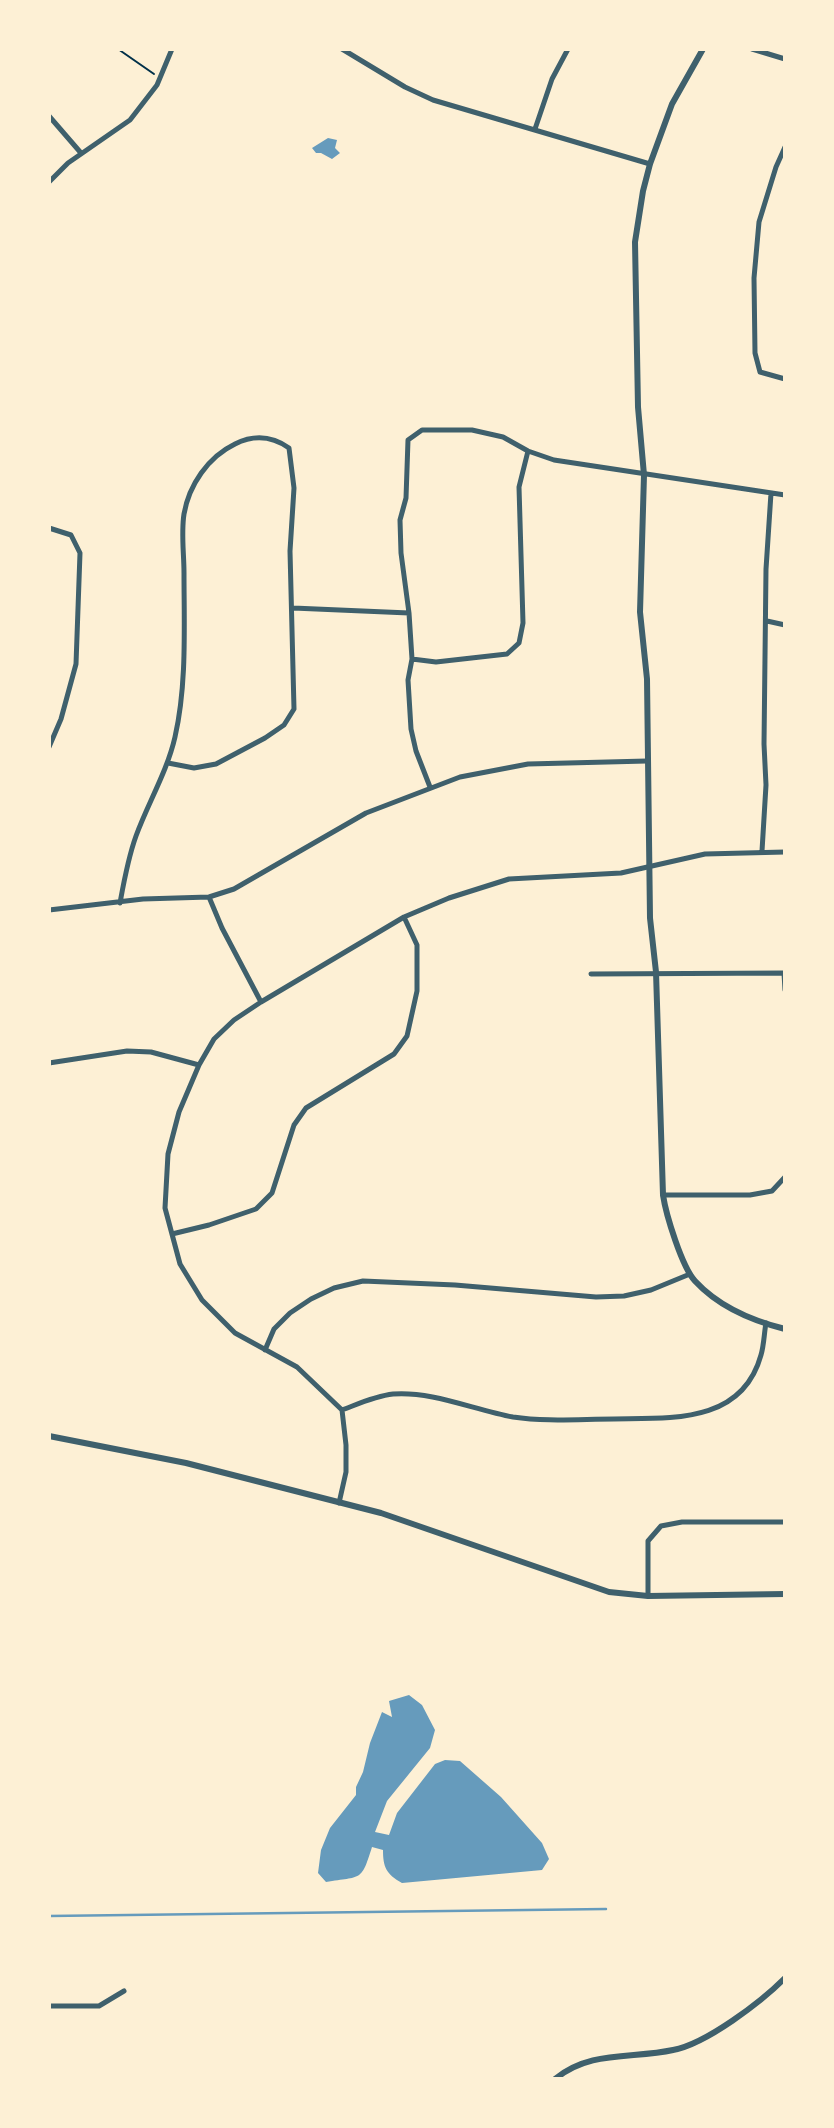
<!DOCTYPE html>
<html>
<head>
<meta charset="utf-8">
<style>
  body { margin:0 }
  #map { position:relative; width:834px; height:2128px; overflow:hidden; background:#fdf0d5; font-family:"Fira Sans Condensed",sans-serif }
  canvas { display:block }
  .frame { position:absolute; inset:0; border:51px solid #fdf0d5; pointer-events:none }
</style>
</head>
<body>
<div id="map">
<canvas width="834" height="2128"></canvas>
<div class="frame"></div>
</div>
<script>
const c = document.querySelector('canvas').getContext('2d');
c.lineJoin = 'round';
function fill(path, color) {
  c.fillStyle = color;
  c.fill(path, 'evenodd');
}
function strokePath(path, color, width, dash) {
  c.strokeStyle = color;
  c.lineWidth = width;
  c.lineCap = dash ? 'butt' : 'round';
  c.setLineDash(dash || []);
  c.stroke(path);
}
fill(new Path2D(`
  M328,138L337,140L335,148L340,153L332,159L321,153H316L312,148Z
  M409,1695L422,1705L435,1730L430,1748L387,1801L375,1832L389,1835L397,1813L435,1764L445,1760L460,1761L501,1797L542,1843L549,1859L542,1870L402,1883C386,1874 383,1867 383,1850L372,1847C361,1882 362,1876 326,1882L318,1873L321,1850L330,1828L356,1795V1787L363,1772L370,1743L382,1712L392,1717L389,1701Z`), '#669bbc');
strokePath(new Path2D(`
  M49,1916L606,1909`), '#669bbc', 2.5);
strokePath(new Path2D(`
  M118,49L154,74`), '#003049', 2);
strokePath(new Path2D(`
  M342,49L405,87L433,100L650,164
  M752,49L785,59
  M49,116L81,153
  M535,129L552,79L568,49
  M785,147L776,167L759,222L754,278L755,353L760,372L785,379
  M49,182L68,163L130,120L157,85L172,49
  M49,528L71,535L80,553L76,664L61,719L49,747
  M293,608L409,613
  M767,621L785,625
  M412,659L436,662L507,654L519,643L523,623L519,487L528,451
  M430,787L416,751L411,729L408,680L412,659L409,613L401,553L400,520L406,498L408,440L422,430H472L503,437L528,451L554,460L785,495
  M762,851L766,785L764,744L766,569L771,493
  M209,897L222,928L261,1002
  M120,903C124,881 128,858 136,836C148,803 167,772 175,737C187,684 184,627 184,573C184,554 181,533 184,514C189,485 208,457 235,444C255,434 272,436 289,448L294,488L290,551L294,709L284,725L265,738L216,764L194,768L168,763
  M49,910L143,899L209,897L234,889L366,813L460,777L528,764L647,761
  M784,973L785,990
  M591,974L785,973
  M49,1063L127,1051L151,1052L199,1065
  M663,1195H750L772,1191L785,1177
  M172,1234L209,1225L256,1209L272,1193L294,1125L306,1108L394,1054L407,1036L417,991V945L404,917
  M265,1350L274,1329L290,1313L311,1299L334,1288L363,1281L455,1285L596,1297L624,1296L651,1290L690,1274
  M342,1410C358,1404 375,1396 393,1394C433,1391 474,1410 513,1417C546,1422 581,1419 614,1419C671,1418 742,1424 761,1355C764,1345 764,1334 766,1323
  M339,1503L346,1472V1445L342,1410L297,1367L235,1333L202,1300L180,1264L165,1208L168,1154L179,1112L199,1065L214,1039L234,1020L261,1002L404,917L449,898L509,879L621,873L705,854L785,852
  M648,1596V1541L661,1526L682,1522H785
  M49,2006H99L124,1991`), '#3f606c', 5);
strokePath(new Path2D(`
  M703,49L672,104L650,164L643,191L635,242L638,407L644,475L640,612L647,679L650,918L656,972L663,1195C666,1215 682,1267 695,1281C718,1306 753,1321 785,1329
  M49,1436L186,1463L381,1513L609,1592L648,1596L785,1594
  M555,2079C590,2050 632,2059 673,2050C706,2044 761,2002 785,1978`), '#3f606c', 6);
</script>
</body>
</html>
